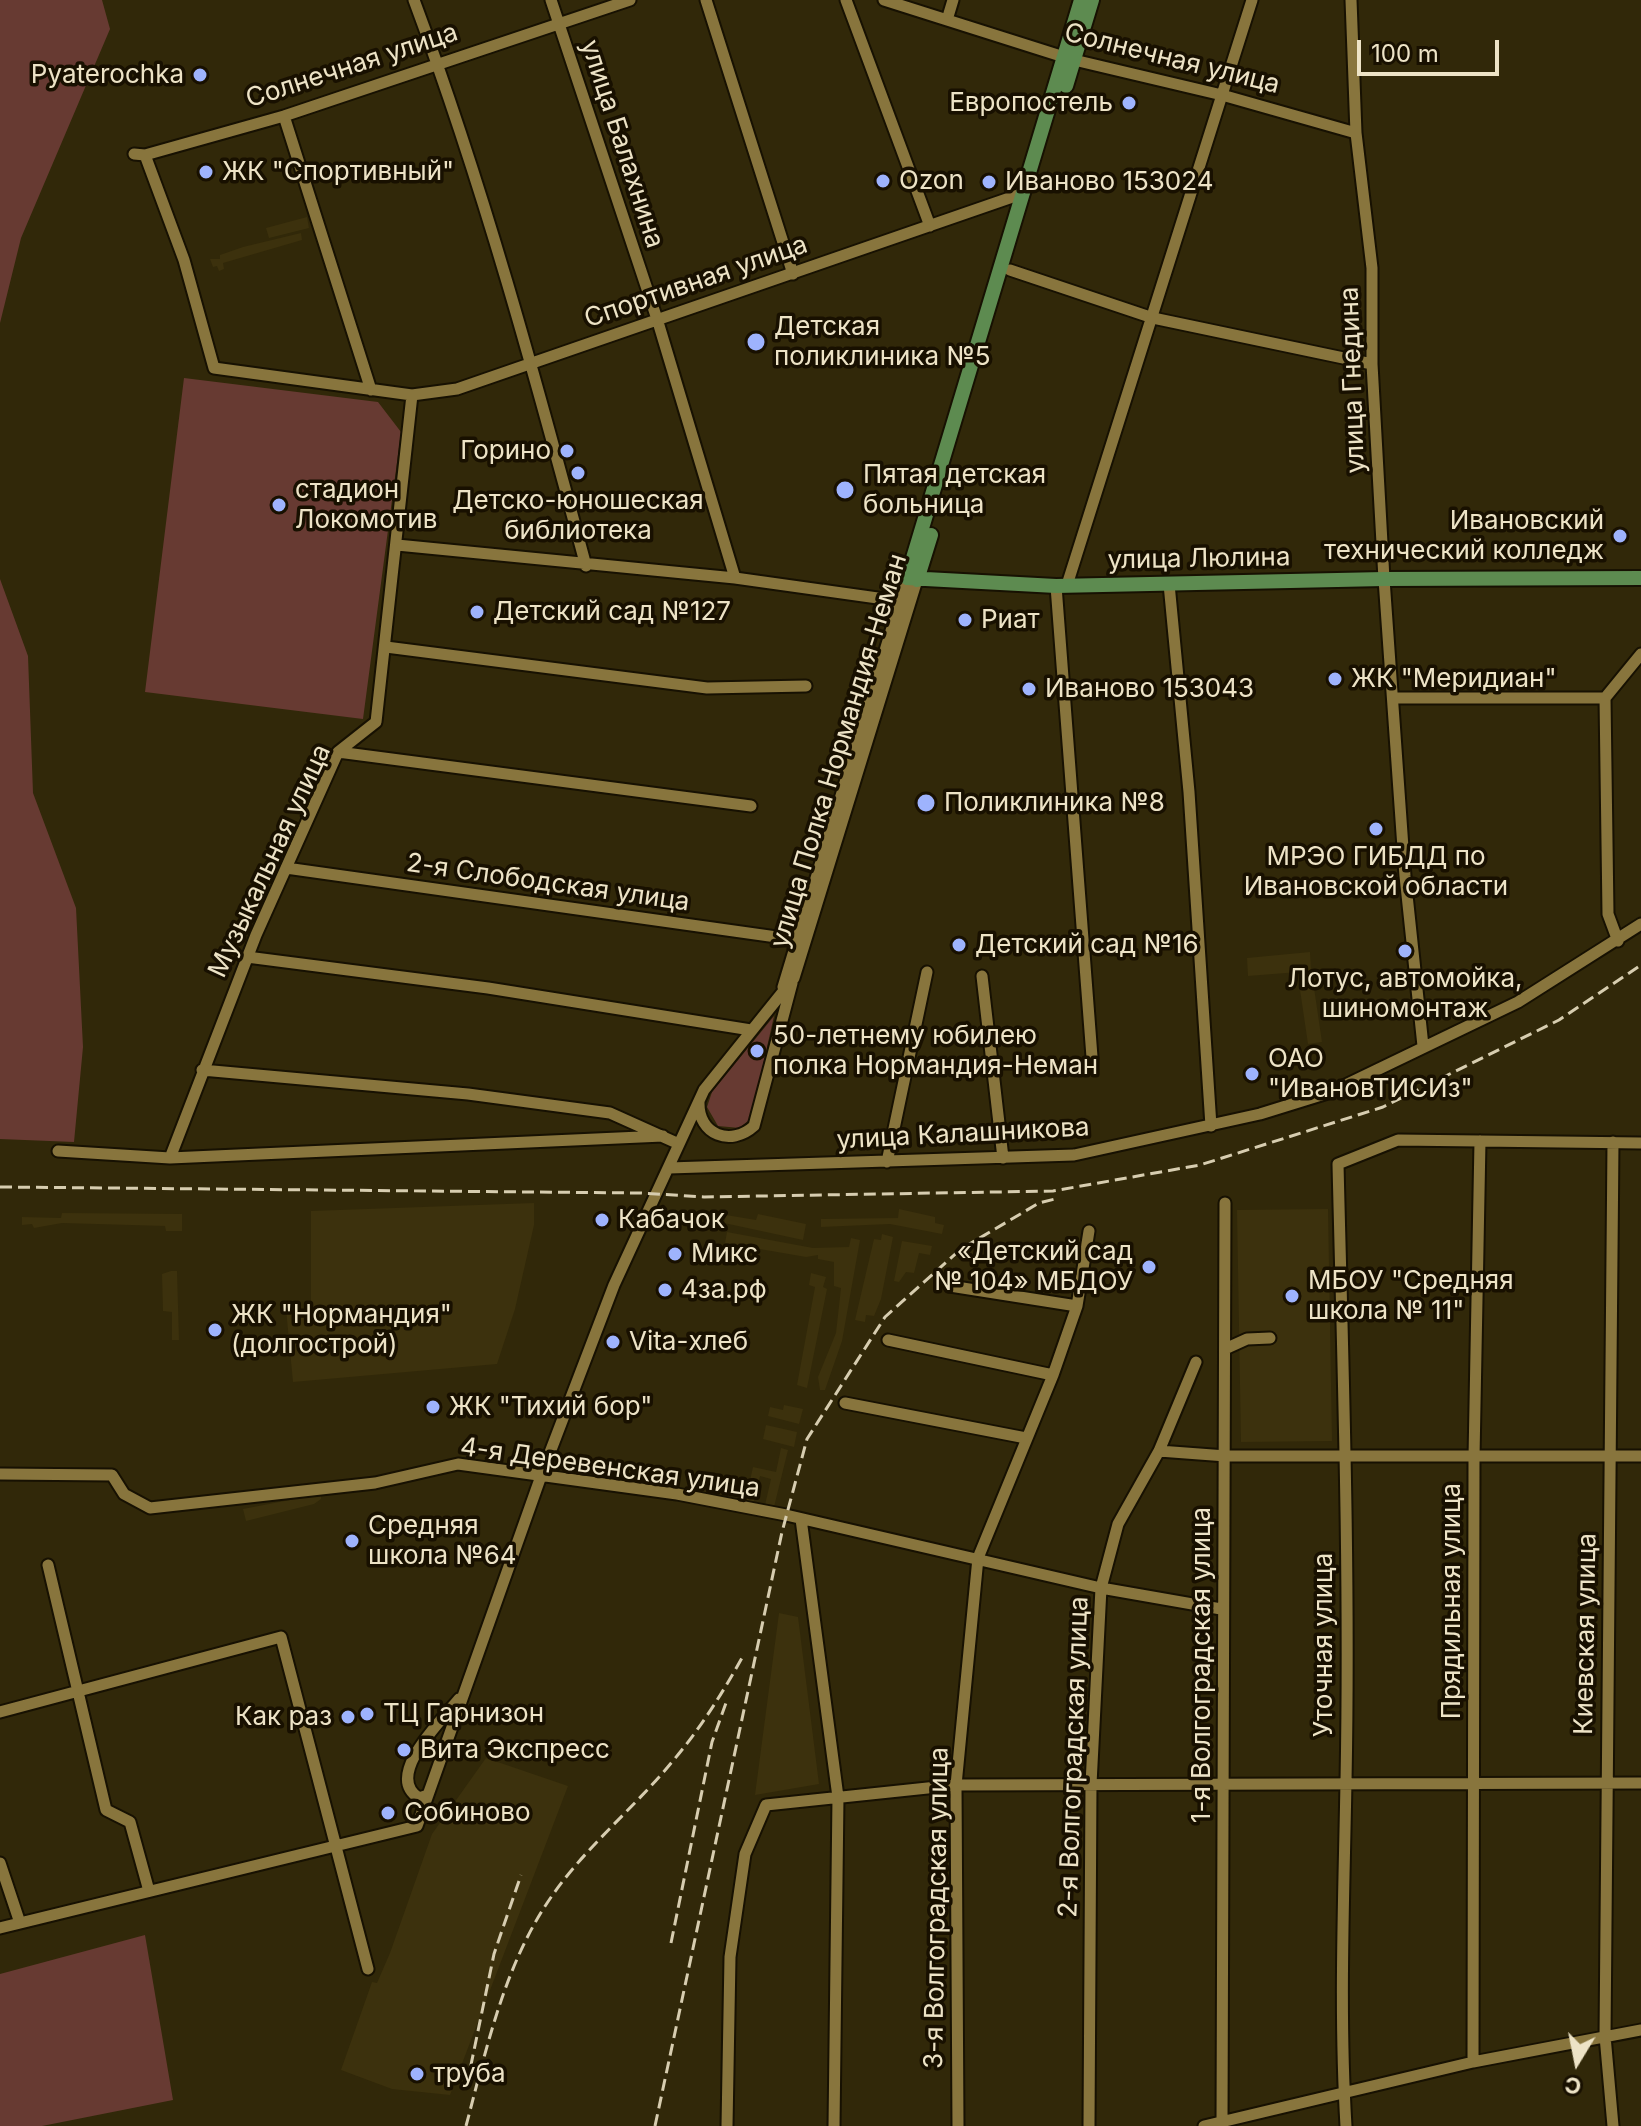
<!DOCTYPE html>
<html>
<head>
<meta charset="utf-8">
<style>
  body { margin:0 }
  #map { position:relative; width:1641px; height:2126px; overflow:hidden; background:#312809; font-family:Inter,sans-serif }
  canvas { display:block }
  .north { position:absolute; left:1537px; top:2022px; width:80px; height:80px; -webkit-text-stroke:6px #181000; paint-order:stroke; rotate:190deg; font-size:22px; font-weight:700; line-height:32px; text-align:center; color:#ede3c6 }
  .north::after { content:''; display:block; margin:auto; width:28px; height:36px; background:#ede3c6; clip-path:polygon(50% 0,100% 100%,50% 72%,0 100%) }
  .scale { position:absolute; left:1357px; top:40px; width:142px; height:36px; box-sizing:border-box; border:4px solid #ede3c6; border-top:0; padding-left:10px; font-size:24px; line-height:28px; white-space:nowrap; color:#ede3c6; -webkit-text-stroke:6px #181000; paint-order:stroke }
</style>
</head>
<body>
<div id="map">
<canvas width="1641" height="2126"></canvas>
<div class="north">С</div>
<div class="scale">100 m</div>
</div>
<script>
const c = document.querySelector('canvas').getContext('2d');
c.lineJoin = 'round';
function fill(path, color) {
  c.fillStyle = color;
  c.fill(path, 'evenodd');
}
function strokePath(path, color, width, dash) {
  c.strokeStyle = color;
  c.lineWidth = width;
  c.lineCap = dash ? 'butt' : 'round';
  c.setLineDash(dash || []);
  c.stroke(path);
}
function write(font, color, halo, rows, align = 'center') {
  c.font = font + ' Inter,sans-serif';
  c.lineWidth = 7;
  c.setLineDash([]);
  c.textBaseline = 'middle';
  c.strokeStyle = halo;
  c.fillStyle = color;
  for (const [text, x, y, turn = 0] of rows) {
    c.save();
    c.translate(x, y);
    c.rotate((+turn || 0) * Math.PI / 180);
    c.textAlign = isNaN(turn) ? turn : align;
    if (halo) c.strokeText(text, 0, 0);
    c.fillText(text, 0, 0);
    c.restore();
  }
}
fill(new Path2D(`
  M307,217L309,228L269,238L266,228Z
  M301,233L302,240L223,263L224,269L219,271L217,266L213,267L210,259H220V255L243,247Z
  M1310,952L1311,971L1248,976L1247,958Z
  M1313,981L1322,1042L1308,1044L1299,983Z
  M534,1203V1225L515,1309L497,1364L293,1382L286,1309H311V1211Z
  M899,1209L935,1217V1223L944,1225L942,1234L890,1224L821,1227V1219L898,1218Z
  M1328,1209L1332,1441L1241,1442L1237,1210Z
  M62,1213L182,1214V1231H166L165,1226L62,1223L34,1228L32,1224L22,1225V1217L61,1218Z
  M758,1214L806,1224L803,1240L724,1223L726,1215L756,1220Z
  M727,1232L813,1248L849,1247L851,1238L860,1240L842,1341L825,1390H820L818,1377L836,1333L841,1288L834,1286V1262L818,1259V1255L806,1257L725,1243Z
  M882,1234L893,1237L881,1299L874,1316L866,1315L865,1322L855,1320L874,1239L881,1240Z
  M902,1241L932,1246L930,1255L919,1253L914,1273L906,1272L899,1282L894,1281Z
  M171,1271H177L179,1340H172V1312L163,1311L162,1274Z
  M811,1273L826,1277L823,1287L827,1289L807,1388L797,1385L815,1287L809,1285Z
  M784,1405L803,1409L799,1424L768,1416L770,1407L783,1410Z
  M766,1425L797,1432L794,1447L763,1439Z
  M781,1448L788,1450L774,1507L765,1505L771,1479L760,1476L753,1505L745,1503L753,1467L776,1472Z
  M321,1494V1499L314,1504L246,1521L243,1509Z
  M779,1613L798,1617L819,1784L755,1795Z
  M486,1758L568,1786L450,2095L392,2089L341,2070L372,1982L377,1983L390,1953L432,1834Z`), '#3c310d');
fill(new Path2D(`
  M0,0H102L110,29L21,238L0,323Z
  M184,378L378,402L401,432L363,719L145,692Z
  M0,579L28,656L33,793L76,908L83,1047L74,1142L0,1139Z
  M774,1016L751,1118L740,1128L718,1126L707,1107L712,1092Z
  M145,1935L173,2100L42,2126H0V1974Z`), '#673a32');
const minor = new Path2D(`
  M414,0C483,185 535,376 586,566
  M551,0L658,322L735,578
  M706,0L793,274
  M846,0L930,226
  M884,0L1064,57
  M1351,0L1356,133L1372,268V364L1384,579L1405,876L1423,1046
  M947,20L953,0
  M1074,60L1222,95L1356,133
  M284,116L371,390
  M134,154L145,155L284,116L630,0
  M145,155L184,260L214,368L412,395L457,389L1024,193
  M1010,270L1153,318L1372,364
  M397,545L735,578L899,601
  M1169,584L1189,792L1211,1126
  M1067,585L1252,0
  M1056,586L1092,1057
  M386,647L707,688L806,686
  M1393,698H1605
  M338,752L751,806
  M286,868L805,941
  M1618,941L1608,914L1605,698L1641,654
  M247,957L488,988L751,1030
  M982,976L1003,1158
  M783,987L907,578
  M202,1070L468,1094L610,1113L679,1144
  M699,1102C698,1135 731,1147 754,1126L792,983
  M58,1151L170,1158L663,1136
  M170,1158L256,935L338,752L376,722L412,395
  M887,1162L927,972
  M669,1168L1074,1155L1260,1114L1331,1092L1518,1002L1641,924
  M950,1286L1077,1306
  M888,1340L1053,1375
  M1225,1349L1247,1339L1270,1338
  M845,1403L1026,1438
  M1159,1451L1226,1456H1641
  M0,1474L112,1475L124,1494L150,1508L375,1483L458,1464L677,1494L786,1515L1101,1588L1221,1609
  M801,1519L838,1797L834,2126
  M48,1565L106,1810L130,1822L149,1891
  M0,1712L281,1637L368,1969
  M428,1795L419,1798C383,1776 442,1720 459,1699
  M0,1863L20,1923
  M0,1928L417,1826L541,1476L614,1285L704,1090L794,978L917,580
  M1473,2062L1474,1457L1480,1141
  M727,2126L730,1957L745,1854L766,1805L956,1785L1641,1783
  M958,2126L956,1785L978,1558L1053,1375L1077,1306L1089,1231
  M1089,2126L1091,1784L1101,1588L1118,1524L1159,1451L1196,1362
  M1204,2126L1473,2062L1641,2030
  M1222,2126L1225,1203
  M1346,2126C1339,2011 1344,1896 1346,1781C1350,1576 1343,1370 1338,1164L1398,1140L1641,1143
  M1613,2126L1605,2036L1613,1142`);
const major = new Path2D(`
  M1081,0L907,578L1056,586L1384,579L1641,578
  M1066,86L1092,0
  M917,580L931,535`);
strokePath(minor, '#171102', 15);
strokePath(major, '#171102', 18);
strokePath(minor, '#88753d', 11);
strokePath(major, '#5d8b50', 14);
strokePath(new Path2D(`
  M0,1187L641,1193L704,1197L1053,1191L1200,1165L1383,1107L1559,1020L1641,965
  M671,1943L712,1742L726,1703
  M467,2084L494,1954L521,1875
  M466,2126C487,2047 505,1961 554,1893C588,1845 634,1808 672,1762C700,1729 722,1694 743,1656
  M655,2126L782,1532L807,1439L885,1317L961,1249L1039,1203L1059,1198`), '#d7cdb0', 3, [12, 6]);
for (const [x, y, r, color] of [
  [200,75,8,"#9eb3fd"],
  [1129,103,8,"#9eb3fd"],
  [206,172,8,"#9eb3fd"],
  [883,181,8,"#9eb3fd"],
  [989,182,8,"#9eb3fd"],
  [756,342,10,"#9eb3fd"],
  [567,451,8,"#9eb3fd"],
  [578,473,8,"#9eb3fd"],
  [845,490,10,"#9eb3fd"],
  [279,505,8,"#9eb3fd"],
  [1620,536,8,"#9eb3fd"],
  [477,612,8,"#9eb3fd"],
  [965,620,8,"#9eb3fd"],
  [1335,679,8,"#9eb3fd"],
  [1029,689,8,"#9eb3fd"],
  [926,803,10,"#9eb3fd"],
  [1376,829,8,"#9eb3fd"],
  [959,945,8,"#9eb3fd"],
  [1405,951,8,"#9eb3fd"],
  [757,1051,8,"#9eb3fd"],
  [1252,1074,8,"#9eb3fd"],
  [602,1220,8,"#9eb3fd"],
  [675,1254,8,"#9eb3fd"],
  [1149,1267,8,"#9eb3fd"],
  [665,1290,8,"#9eb3fd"],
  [1292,1296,8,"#9eb3fd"],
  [215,1330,8,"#9eb3fd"],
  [613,1342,8,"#9eb3fd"],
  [433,1407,8,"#9eb3fd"],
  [352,1541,8,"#9eb3fd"],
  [367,1714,8,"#9eb3fd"],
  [348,1717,8,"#9eb3fd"],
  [404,1750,8,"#9eb3fd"],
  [388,1813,8,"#9eb3fd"],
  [417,2074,8,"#9eb3fd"]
]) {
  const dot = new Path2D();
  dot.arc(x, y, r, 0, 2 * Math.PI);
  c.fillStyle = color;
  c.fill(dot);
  strokePath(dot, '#181000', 3);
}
write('26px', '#ede3c6', '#181000', [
  ["Солнечная улица",1172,59,14],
  ["Солнечная улица",352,66,-18],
  ["улица Балахнина",622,144,72],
  ["Спортивная улица",696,282,-19],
  ["улица Гнедина",1353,380,-92],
  ["улица Люлина",1199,559,-1],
  ["улица Полка Нормандия-Неман",839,751,-73],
  ["Музыкальная улица",270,861,-65],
  ["2-я Слободская улица",548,883,8],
  ["улица Калашникова",963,1134,-3],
  ["4-я Деревенская улица",610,1468,8],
  ["Прядильная улица",1452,1601,-90],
  ["Киевская улица",1586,1634,-89],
  ["Уточная улица",1324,1645,-90],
  ["1-я Волгоградская улица",1202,1665,-90],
  ["2-я Волгоградская улица",1074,1757,-88],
  ["3-я Волгоградская улица",937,1908,-89]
]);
write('26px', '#ede3c6', '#181000', [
  ["Pyaterochka",184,75,"right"],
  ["Европостель",1113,103,"right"],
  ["ЖК \"Спортивный\"",222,172],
  ["Ozon",899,181],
  ["Иваново 153024",1005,182],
  ["Детская",774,327],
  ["поликлиника №5",774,357],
  ["Горино",551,451,"right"],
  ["Пятая детская",863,475],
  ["больница",863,505],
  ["стадион",295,490],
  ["Локомотив",295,520],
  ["Детско-юношеская",578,501,"center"],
  ["библиотека",578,531,"center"],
  ["Ивановский",1604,521,"right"],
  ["технический колледж",1604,551,"right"],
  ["Детский сад №127",493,612],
  ["Риат",981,620],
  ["ЖК \"Меридиан\"",1351,679],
  ["Иваново 153043",1045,689],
  ["Поликлиника №8",944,803],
  ["МРЭО ГИБДД по",1376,857,"center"],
  ["Ивановской области",1376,887,"center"],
  ["Детский сад №16",975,945],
  ["Лотус, автомойка,",1405,979,"center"],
  ["шиномонтаж",1405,1009,"center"],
  ["50-летнему юбилею",773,1036],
  ["полка Нормандия-Неман",773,1066],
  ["ОАО",1268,1059],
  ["\"ИвановТИСИз\"",1268,1089],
  ["Кабачок",618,1220],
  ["«Детский сад",1133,1252,"right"],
  ["№ 104» МБДОУ",1133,1282,"right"],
  ["Микс",691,1254],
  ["МБОУ \"Средняя",1308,1281],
  ["школа № 11\"",1308,1311],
  ["4за.рф",681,1290],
  ["ЖК \"Нормандия\"",231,1315],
  ["(долгострой)",231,1345],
  ["Vita-хлеб",629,1342],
  ["ЖК \"Тихий бор\"",449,1407],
  ["Средняя",368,1526],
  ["школа №64",368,1556],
  ["ТЦ Гарнизон",383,1714],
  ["Как раз",332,1717,"right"],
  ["Вита Экспресс",420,1750],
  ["Собиново",404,1813],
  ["труба",433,2074]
], 'left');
</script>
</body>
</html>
